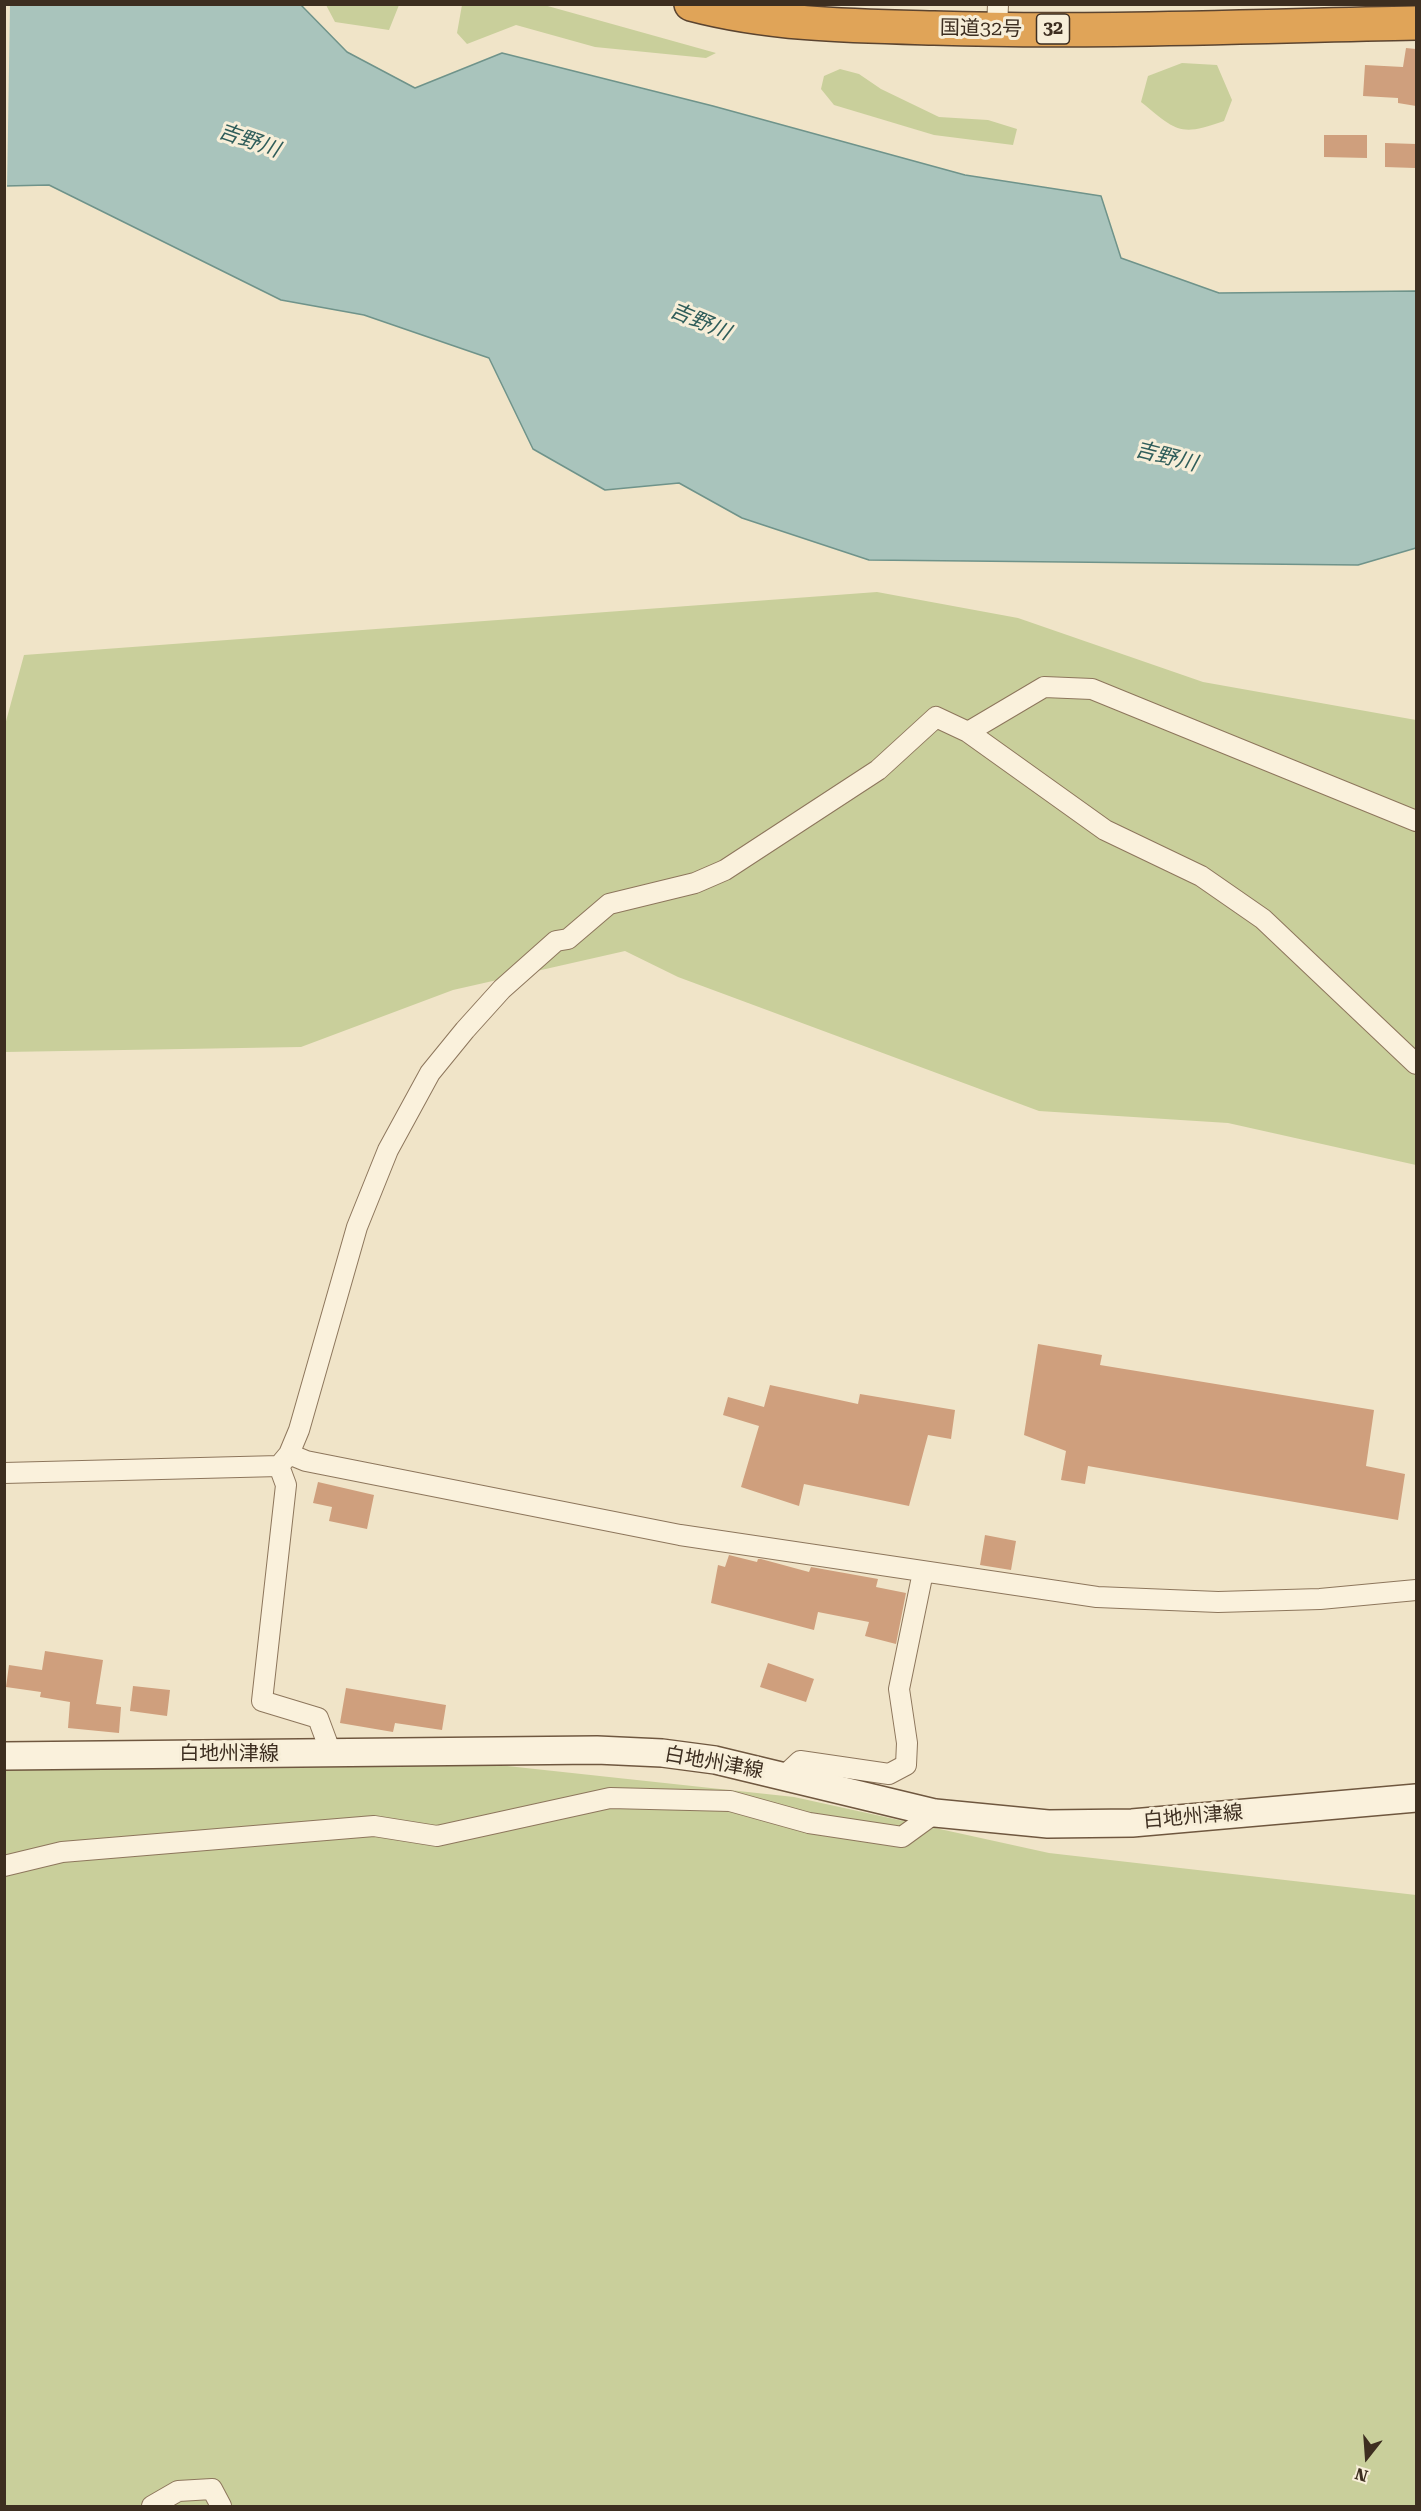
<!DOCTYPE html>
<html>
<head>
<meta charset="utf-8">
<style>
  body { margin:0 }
  #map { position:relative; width:1421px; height:2511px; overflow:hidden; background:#f0e4c8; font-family:"Roboto Serif",serif }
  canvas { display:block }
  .frame { position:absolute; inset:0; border:6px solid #3d2e20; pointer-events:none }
  .north { position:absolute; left:1337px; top:2427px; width:60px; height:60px; -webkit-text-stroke:4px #f7eed8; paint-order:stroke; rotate:197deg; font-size:16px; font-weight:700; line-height:24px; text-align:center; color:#3d2e20 }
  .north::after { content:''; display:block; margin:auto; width:21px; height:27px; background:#3d2e20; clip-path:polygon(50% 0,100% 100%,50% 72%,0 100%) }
</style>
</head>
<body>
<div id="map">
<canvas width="1421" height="2511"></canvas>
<div class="frame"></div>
<div class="north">N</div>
</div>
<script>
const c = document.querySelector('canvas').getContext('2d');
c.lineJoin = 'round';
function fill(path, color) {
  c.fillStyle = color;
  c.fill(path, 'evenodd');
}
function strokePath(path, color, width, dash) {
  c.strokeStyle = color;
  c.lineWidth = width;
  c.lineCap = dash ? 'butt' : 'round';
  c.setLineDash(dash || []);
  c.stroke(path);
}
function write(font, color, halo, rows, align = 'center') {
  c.font = font + ' "Roboto Serif","Noto Sans JP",serif';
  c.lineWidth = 6;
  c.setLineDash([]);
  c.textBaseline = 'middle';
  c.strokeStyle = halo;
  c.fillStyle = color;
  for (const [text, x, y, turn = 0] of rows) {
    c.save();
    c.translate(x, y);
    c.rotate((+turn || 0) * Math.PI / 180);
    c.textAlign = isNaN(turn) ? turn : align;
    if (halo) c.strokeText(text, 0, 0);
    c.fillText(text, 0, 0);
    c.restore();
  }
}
fill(new Path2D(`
  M326,5H399L389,30L335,22Z
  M462,5H544L716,53L706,58L595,47L516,25L467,44L457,33Z
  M1182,63L1217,65L1232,100L1224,121C1179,137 1177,131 1141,102L1148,76Z
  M840,69L859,74L881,89L939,117L988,120L1017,129L1013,145L934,135L834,105L821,89L824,76Z
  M877,592L1018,618L1203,682L1416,720V1165L1228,1123L1039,1111L678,977L625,951L453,990L301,1047L5,1052V725L24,655Z
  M498,1765L794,1797L1049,1853L1416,1895V2506H5L4,1768Z`), '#c9cf9b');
const water = new Path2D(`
  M4,5H301L347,52L415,88L502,53L713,106L965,175L1101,196L1121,258L1219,293L1416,291V548L1358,565L869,560L742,518L679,483L605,490L533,449L489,358L364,315L281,300L49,185L5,186Z`);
fill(water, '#a9c4bc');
strokePath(water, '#6f938a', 1.5);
fill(new Path2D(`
  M4,5H10L7,189H4Z`), '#f0e4c8');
fill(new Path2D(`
  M1406,48L1416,49V106L1398,103V98L1363,96L1365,65L1403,67Z
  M1324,135H1367V158L1324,157Z
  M1385,143L1416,144L1415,168L1385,167Z
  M1038,1344L1102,1355L1100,1365L1374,1410L1366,1466L1405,1474L1398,1520L1088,1466L1085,1484L1061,1480L1066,1451L1024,1435Z
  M770,1385L858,1404L860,1394L955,1410L951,1439L928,1435L909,1506L804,1484L799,1506L741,1487L759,1426L723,1415L728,1397L764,1407Z
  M318,1482L374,1495L367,1529L329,1521L332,1507L313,1503Z
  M985,1535L1016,1541L1011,1570L980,1565Z
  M729,1555L757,1562L758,1559H761L809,1572L811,1567L878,1579L876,1587L906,1593L896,1644L865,1636L869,1622L818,1612L814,1630L711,1603L718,1565L725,1567Z
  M45,1651L103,1660L96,1704L121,1707L119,1733L68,1728L70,1702L40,1697L41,1692L6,1687L9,1665L42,1670Z
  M768,1663L814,1679L806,1702L760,1687Z
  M133,1686L170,1690L167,1716L130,1711Z
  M346,1688L446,1705L442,1730L395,1723L393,1732L340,1723Z`), '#cf9f7d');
const street = new Path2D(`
  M997,30L998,4
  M968,732L1044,687L1092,689L1416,821
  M289,1454L306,1461L680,1535L1097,1597L1218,1602L1320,1599L1416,1590
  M279,1466L289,1454L299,1430L357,1227L388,1150L430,1073L465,1030L502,989L556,941L568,939L609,904L695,883L725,870L878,770L936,717L968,732L1105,830L1201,876L1263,919L1416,1064
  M279,1466L286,1485L262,1701L318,1718L331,1753
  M4,1473L279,1466
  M784,1776L800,1761L889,1774L906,1765L907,1743L899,1689L923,1572
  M4,1866L62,1852L374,1826L437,1836L610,1798L730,1801L809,1823L902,1837L935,1813
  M152,2506L178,2491L212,2489L221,2506`);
const secondary = new Path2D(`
  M4,1756L597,1750L662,1753L715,1760L935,1813L1048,1824L1132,1823L1416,1798`);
const highway = new Path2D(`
  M691,4C770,25 853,26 934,28C1095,33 1256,26 1416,23`);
strokePath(street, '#8d765c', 22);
strokePath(secondary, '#6f573f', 30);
strokePath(highway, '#5b4430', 36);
strokePath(street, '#faf1dc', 20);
strokePath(secondary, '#faf1dc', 27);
strokePath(highway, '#e0a458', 33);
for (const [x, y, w] of [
  [1053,29,33]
]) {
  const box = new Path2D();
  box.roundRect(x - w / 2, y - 15, w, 30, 4.5);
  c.fillStyle = '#f7eed8';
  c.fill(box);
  strokePath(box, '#3d2e20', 1.5);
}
write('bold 18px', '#3d2e20', null, [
  ["32",1053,29]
]);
write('20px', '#3d2e20', '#f7eed8', [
  ["国道32号",981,29,1],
  ["白地州津線",229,1754],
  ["白地州津線",714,1763,10],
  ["白地州津線",1193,1817,-5]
]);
write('italic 21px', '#2f5d5a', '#f7eed8', [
  ["吉野川",249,141,19],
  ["吉野川",700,322,23],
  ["吉野川",1166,457,14]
]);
</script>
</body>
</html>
